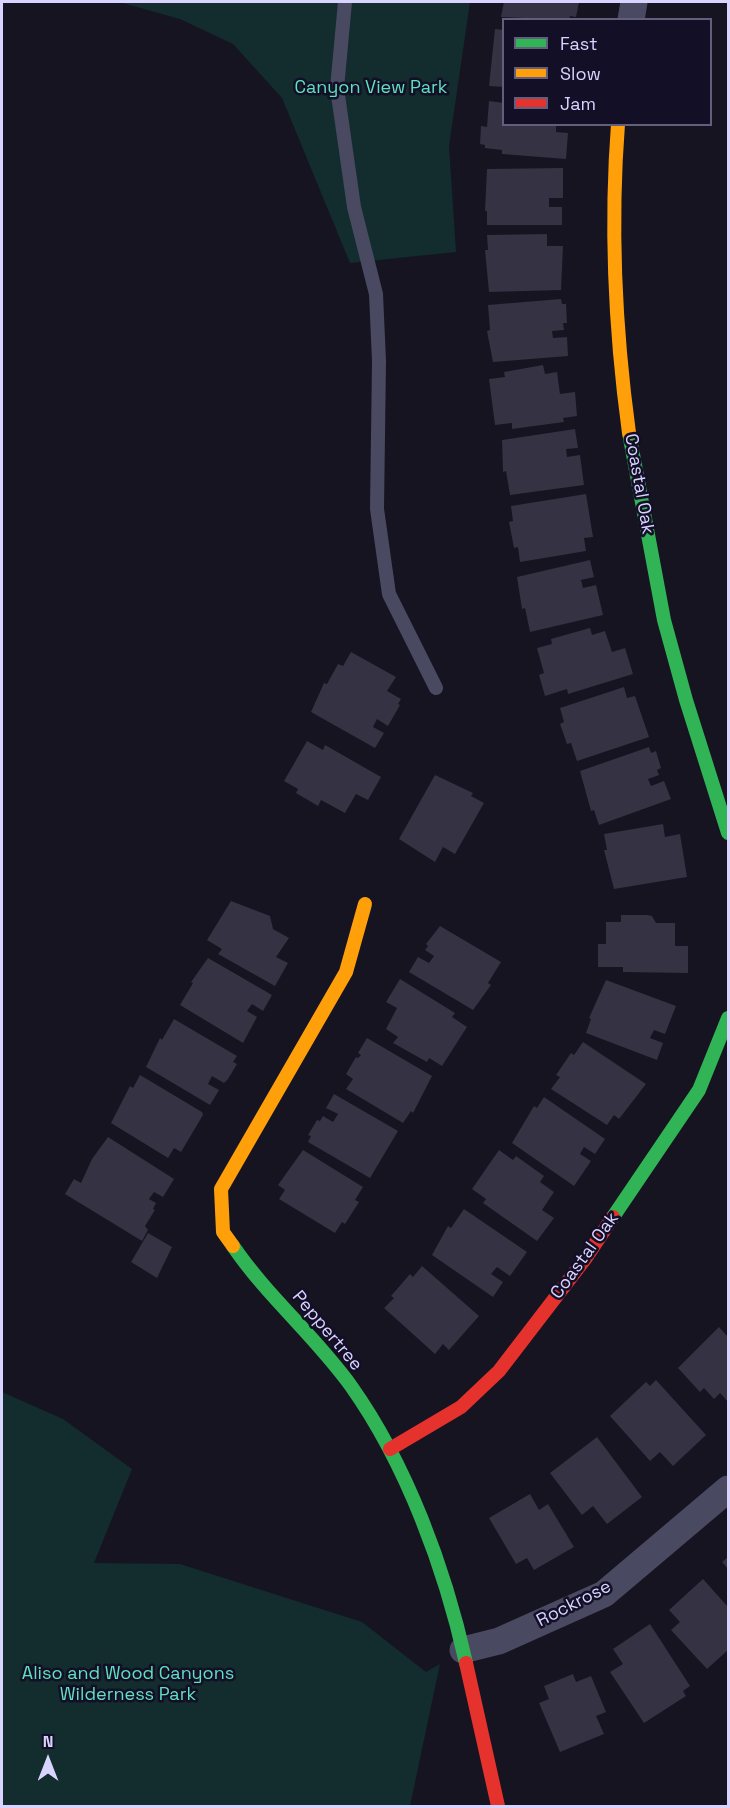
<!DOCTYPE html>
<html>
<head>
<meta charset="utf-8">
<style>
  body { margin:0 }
  #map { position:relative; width:730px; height:1808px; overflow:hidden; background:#161421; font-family:"Space Grotesk",sans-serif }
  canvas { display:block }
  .frame { position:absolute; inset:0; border:3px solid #d9d4ff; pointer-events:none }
  .legend { position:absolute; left:502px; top:18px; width:210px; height:108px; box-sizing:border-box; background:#130f26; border:2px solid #625e7d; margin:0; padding:8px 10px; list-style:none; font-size:18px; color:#d9d4ff }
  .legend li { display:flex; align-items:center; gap:12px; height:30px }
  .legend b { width:30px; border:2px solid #625e7d }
  .north { position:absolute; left:18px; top:1730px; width:60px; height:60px; -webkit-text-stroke:4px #130f26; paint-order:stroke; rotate:0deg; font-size:16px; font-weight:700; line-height:24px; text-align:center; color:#d9d4ff }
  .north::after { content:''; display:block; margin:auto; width:21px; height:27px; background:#d9d4ff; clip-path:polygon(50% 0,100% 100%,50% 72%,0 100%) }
</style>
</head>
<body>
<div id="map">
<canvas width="730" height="1808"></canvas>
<div class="frame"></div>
<ul class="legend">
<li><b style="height:8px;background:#30b455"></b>Fast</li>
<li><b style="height:8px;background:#ff9f0a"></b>Slow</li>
<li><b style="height:8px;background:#e5322d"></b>Jam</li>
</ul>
<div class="north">N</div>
</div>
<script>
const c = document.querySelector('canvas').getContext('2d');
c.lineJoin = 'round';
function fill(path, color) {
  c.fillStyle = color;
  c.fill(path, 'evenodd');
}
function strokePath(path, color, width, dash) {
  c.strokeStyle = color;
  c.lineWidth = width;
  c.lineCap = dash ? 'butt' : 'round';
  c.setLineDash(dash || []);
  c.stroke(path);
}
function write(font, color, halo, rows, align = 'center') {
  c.font = font + ' "Space Grotesk",sans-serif';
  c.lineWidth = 5;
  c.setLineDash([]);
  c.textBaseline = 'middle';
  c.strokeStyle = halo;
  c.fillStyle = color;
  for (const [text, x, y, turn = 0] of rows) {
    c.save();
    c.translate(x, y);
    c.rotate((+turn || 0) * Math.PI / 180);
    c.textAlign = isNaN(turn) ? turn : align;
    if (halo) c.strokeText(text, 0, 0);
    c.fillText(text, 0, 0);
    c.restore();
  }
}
fill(new Path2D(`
  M119,2H470L449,146L456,252L350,263L282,98L233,44L180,19Z
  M2,1392L63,1419L132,1469L94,1563L180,1564L362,1622L426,1672L440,1664L410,1806H2Z`), '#132c2d');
fill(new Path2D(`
  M504,2H579L576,17L570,16L569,20L501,17Z
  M495,29L504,30V87L489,86Z
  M489,101L504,103V124H556V132L568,133L566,159L502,154V150L485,148V145L480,144L481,126L487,127Z
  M563,168V198H549V207H562V225H487V211H485L487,169Z
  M547,234V246H563L561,290L489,292L485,250H488L487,235Z
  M561,299L562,304H566L567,323H563L564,330L552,331L553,338L567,337L568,356L493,362L487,331L490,330L488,305Z
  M543,365L545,374L557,372L560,394L575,392L577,416L563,418L564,422L512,429V423L495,425L489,379L505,377L504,372Z
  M575,429L578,448L566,449L567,457L580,455L584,485L510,495L506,471L503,472L502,440Z
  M586,494L593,537L584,538L586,551L520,562L518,547L514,548L509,522L513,521L511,506Z
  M590,560L594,577L581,580L583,588L596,585L603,615L530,632L525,608L522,609L517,577Z
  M590,628L592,635L605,631L612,652L625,648L633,674L568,694L567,689L545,696L539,675L544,673L537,648L552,644L551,639Z
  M351,652L396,677L387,691L401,699L398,704L400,705L388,726L377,719L373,727L384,733L375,748L311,712L324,683L327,684L338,664L343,666Z
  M624,687L627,698L635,696L649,737L577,761L571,743L567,744L560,724L564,722L560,708Z
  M307,741L323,750L325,745L381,777L368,800L356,794L345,813L321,800L318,806L296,793L298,789L284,781Z
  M649,747L651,753L656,751L661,768L657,770L659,775L648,779L651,786L664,781L671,799L599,825L594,810L591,811L580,771Z
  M435,775L473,793L471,796L484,803L455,854L443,847L435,862L399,839Z
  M663,824L665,837L680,834L687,877L614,889L604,850H607L604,834Z
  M231,901L270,916L273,929L289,938L276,957L288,963L275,986L218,954L222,949L207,940Z
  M621,915H647L652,916L656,923H675V946H688V973L623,972V967H598V944H606V922H621Z
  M440,926L501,962L488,983L491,985L473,1010L409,972L418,957L429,963L434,956L425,950L428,946L426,944Z
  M208,958L272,995L263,1011L252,1004L247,1011L257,1017L243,1043L180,1005L193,983L191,982Z
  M400,979L455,1013L452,1017L467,1027L442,1066L429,1058L427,1062L393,1043L398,1037L386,1029L397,1008L386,1002Z
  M606,980L676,1006L665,1034L654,1030L650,1038L663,1043L657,1060L586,1033L591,1019L589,1018Z
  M174,1019L237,1056L233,1062L237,1064L228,1079L224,1083L212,1076L208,1084L219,1090L210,1105L146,1067L160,1038L162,1040Z
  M367,1038L432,1076L413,1113L411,1111L403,1123L346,1089L353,1079L346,1074L356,1057L358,1058L361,1055L358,1053Z
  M583,1042L646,1084L619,1119L614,1115L607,1125L551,1089L560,1077L556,1075L571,1053L574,1055Z
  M140,1075L202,1112L203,1115L181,1152L174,1148L168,1158L111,1123L130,1086L133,1088Z
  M334,1094L398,1131L370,1178L308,1142L311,1136L308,1135L317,1120L320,1121L323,1116L333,1122L338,1114L326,1108Z
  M544,1097L605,1139L595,1154L584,1147L580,1154L591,1161L574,1186L512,1143L534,1106L537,1108Z
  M108,1137L174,1179L163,1197L154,1192L149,1199L156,1203L153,1209L155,1210L145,1226L148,1230L142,1241L65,1194L74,1179L81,1183L92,1159Z
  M303,1150L363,1187L355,1200L359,1202L345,1224L342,1222L335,1233L279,1199L285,1190L278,1185Z
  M499,1150L513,1160L516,1156L544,1176L540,1182L554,1192L542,1210L554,1218L537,1241L483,1203L486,1199L472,1189Z
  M464,1209L527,1252L510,1276L497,1267L491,1274L503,1282L493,1297L432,1255L448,1226L451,1228Z
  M148,1233L172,1247L157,1278L131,1262Z
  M422,1266L479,1316L449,1350L443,1344L435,1354L384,1308L394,1298L391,1296L410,1274L413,1277Z
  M719,1327L728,1337V1402L720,1393L714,1399L704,1388L700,1392L678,1368Z
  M656,1380L706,1435L673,1466L660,1452L650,1461L610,1416L646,1382L650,1386Z
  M597,1437L642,1497L607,1524L593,1506L582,1515L550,1473Z
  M530,1494L539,1510L548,1504L574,1547L534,1570L527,1558L516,1564L489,1518Z
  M728,1557V1569L722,1562Z
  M703,1579L728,1607V1650L707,1669L671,1630L680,1622L669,1610Z
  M650,1624L690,1686L683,1691L686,1696L644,1723L610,1672L623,1664L613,1649Z
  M573,1674L576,1682L591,1676L606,1712L596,1716L604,1734L560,1752L539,1703L549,1699L544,1686Z`), '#343243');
strokePath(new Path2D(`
  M345,2L337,88L354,207L376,294L379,361L377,509L389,594L436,688`), '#4a4962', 14);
strokePath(new Path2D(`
  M631,20L634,2
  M463,1650L499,1641L604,1594L728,1489`), '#4a4962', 27);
strokePath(new Path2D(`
  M629,433L664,620L686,700L728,833
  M613,1217L699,1090L728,1018
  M233,1246C267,1296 315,1336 351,1386C407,1465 445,1569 466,1663`), '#30b455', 14);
strokePath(new Path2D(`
  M618,124C610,228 615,330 629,433
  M233,1246L223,1232L221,1189L346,972L365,904`), '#ff9f0a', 14);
strokePath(new Path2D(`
  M390,1449L461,1407L499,1371L585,1259L613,1217
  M466,1663L498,1806`), '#e5322d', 14);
write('18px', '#5fe0c0', '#130f26', [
  ["Canyon View Park",371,88],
  ["Aliso and Wood Canyons",128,1674],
  ["Wilderness Park",128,1695]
]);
write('18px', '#d9d4ff', '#130f26', [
  ["Coastal Oak",639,484,80],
  ["Coastal Oak",585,1256,-54],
  ["Peppertree",327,1331,50],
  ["Rockrose",574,1604,-27]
]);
</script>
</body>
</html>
